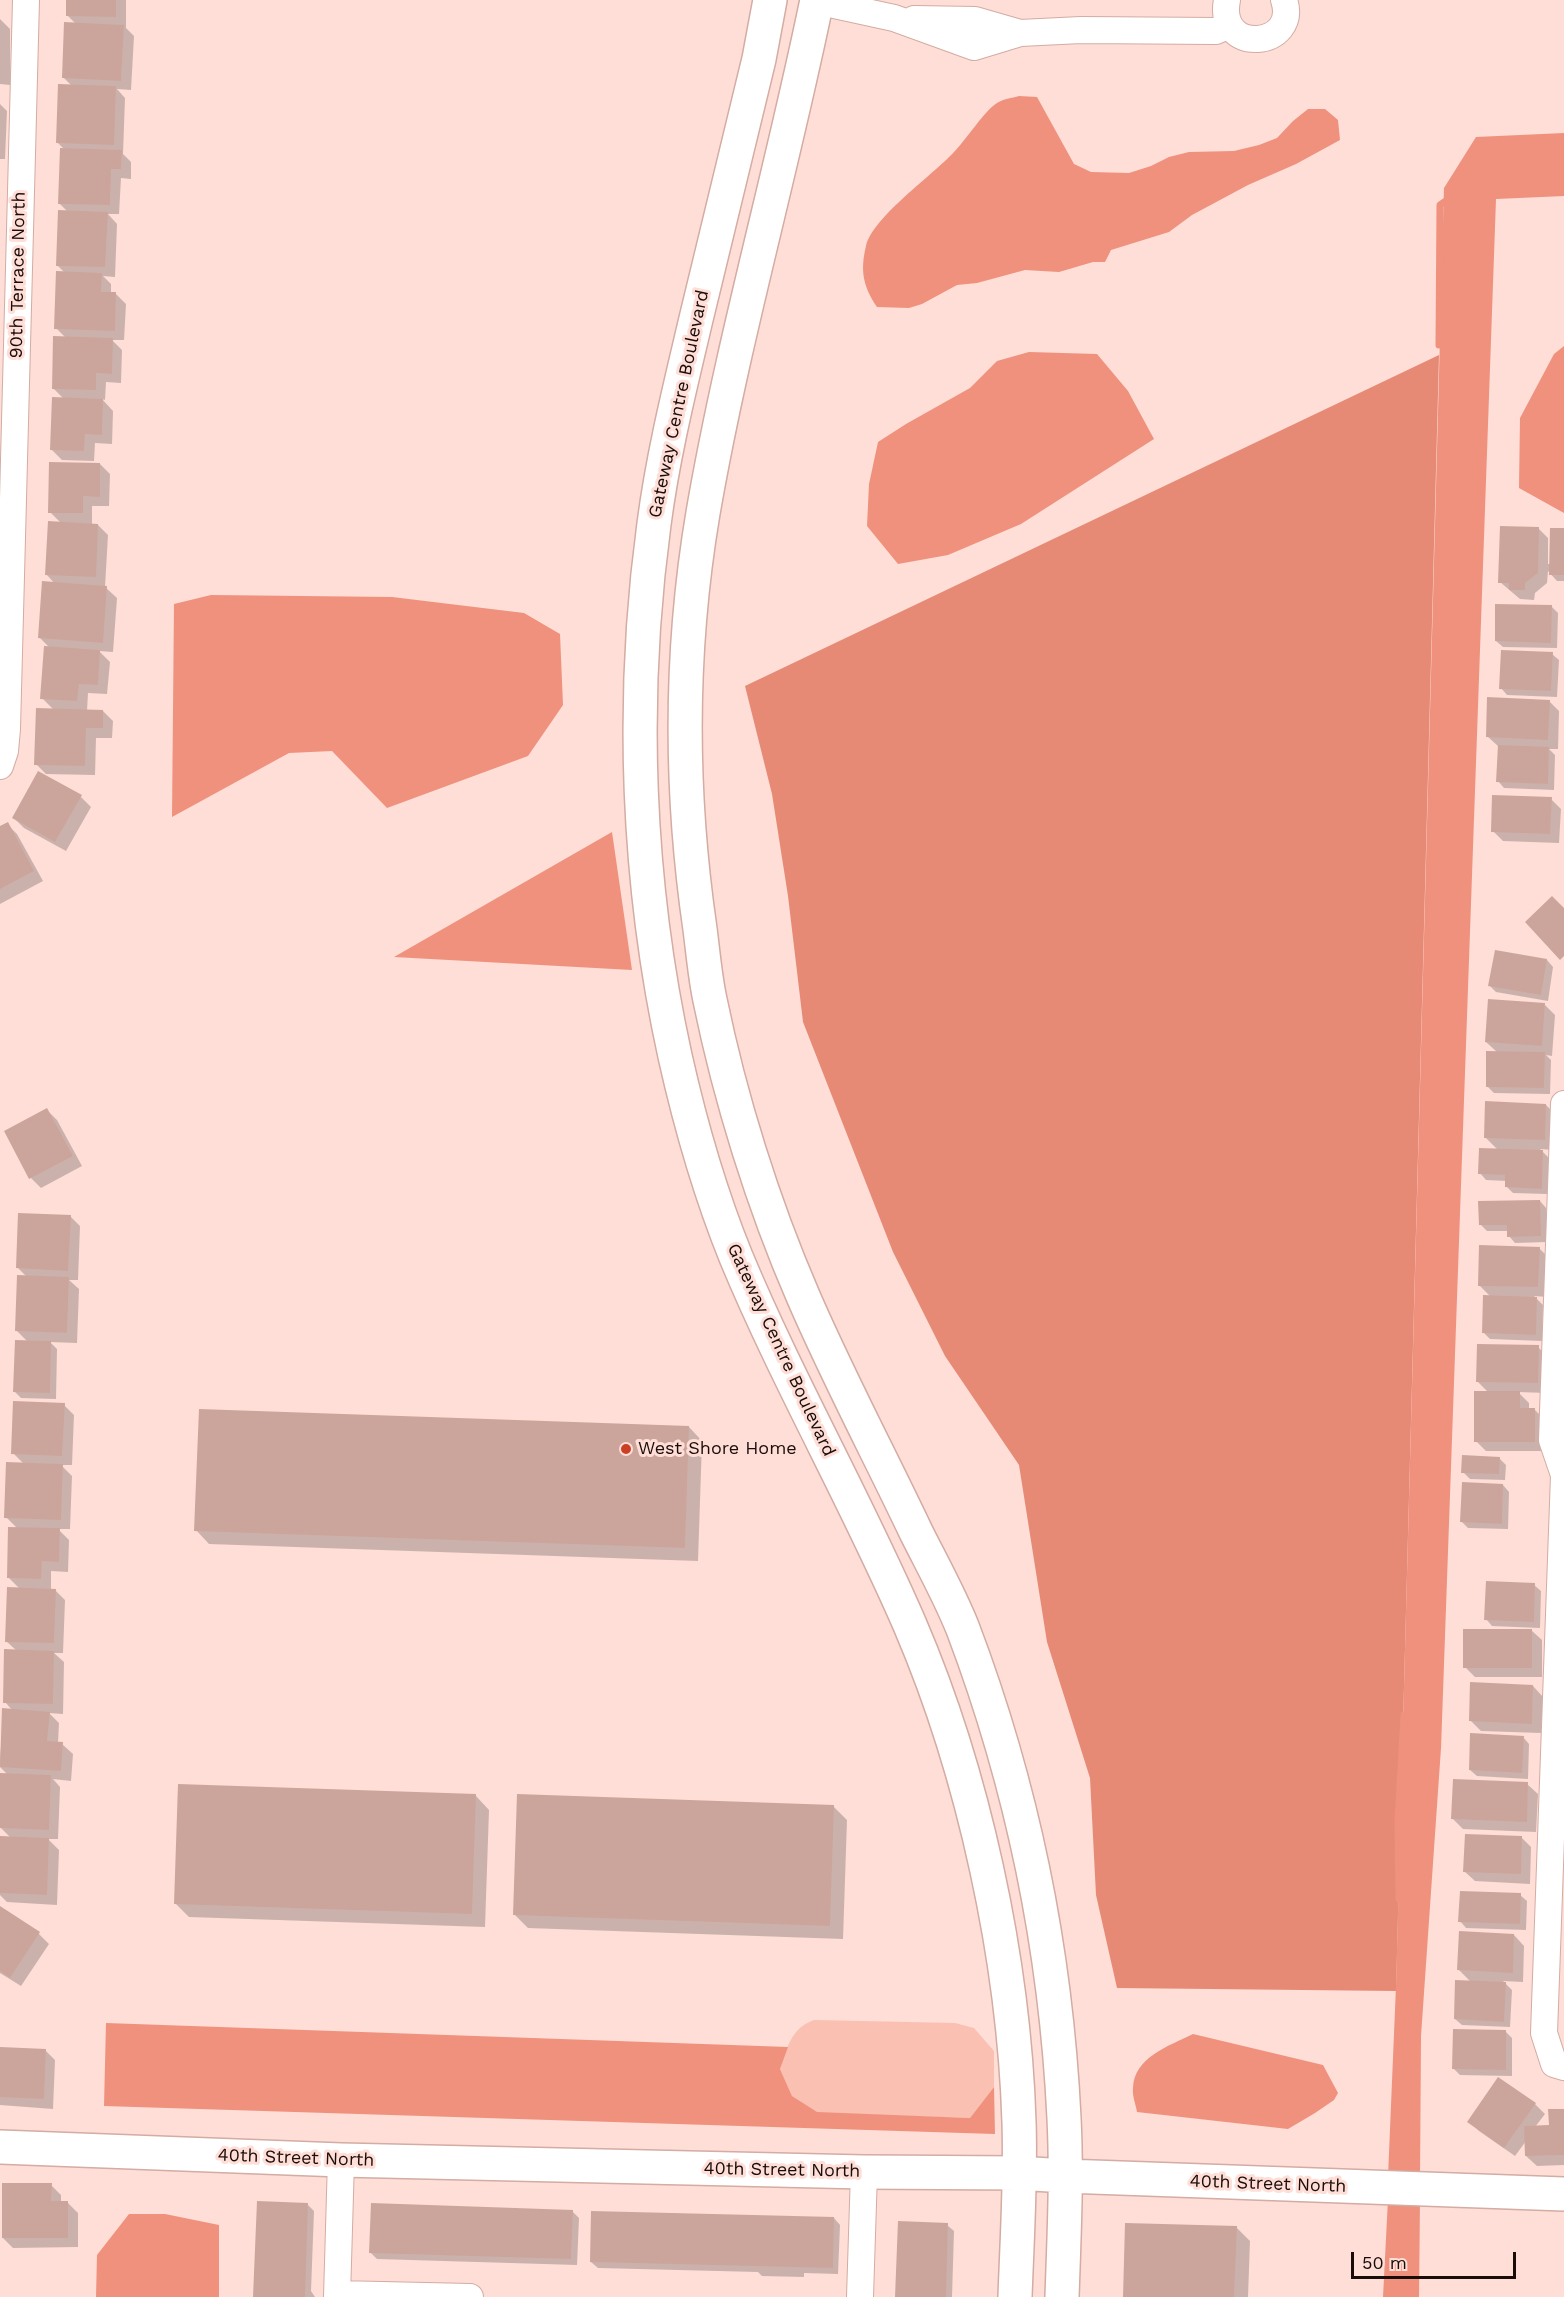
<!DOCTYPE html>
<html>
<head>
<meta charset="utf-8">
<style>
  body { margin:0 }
  #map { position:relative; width:1564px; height:2297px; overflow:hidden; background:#feded6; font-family:"Work Sans",sans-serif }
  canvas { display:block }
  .scale { position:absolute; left:1351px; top:2252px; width:165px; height:27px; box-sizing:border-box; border:3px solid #190c09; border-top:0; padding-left:8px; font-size:18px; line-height:21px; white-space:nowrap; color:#190c09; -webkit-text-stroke:4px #feded6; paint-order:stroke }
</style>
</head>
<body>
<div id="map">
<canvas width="1564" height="2297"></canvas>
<div class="scale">50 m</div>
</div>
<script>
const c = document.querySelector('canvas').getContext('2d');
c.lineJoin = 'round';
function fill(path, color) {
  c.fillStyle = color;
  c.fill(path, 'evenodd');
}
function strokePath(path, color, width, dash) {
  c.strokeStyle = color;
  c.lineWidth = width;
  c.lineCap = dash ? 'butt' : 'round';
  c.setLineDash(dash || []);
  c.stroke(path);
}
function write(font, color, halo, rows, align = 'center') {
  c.font = font + ' "Work Sans",sans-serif';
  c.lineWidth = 6;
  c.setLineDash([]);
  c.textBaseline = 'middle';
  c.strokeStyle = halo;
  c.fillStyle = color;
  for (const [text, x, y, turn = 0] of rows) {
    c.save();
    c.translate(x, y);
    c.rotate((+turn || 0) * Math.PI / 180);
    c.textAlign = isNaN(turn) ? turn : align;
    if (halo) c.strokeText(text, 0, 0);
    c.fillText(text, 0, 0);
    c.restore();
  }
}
fill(new Path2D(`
  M814,2020L955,2023L974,2028L994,2051V2087L970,2118L817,2113L792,2096L780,2069C787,2048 791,2028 814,2020Z`), '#fac0b2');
fill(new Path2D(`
  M1439,355L1396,1991L1117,1988L1096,1895L1090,1778L1047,1642L1019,1465L945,1356L893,1252L803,1022L788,896L772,794L745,686Z`), '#e68a75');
fill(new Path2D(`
  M1019,96L1037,97L1074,164L1091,172L1129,173L1151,166L1169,157L1189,152L1234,151L1259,145L1277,138L1293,121L1308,109H1325L1338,120L1340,140L1296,164L1248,185L1192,215L1169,232L1111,250L1105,262H1093L1059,272L1025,270L977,283L957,285L922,304L909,308L877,307C863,286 860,271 866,246C873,217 933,175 954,152C965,141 986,109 997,103C1003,99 1012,98 1019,96Z
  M1564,133V196L1496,199L1441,1748L1421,2036L1420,2178L1388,2177L1396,1986L1444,188L1476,137Z
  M1564,346V513L1519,488L1520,418L1554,354Z
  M1029,352L1097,354L1128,391L1154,439L1021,524L948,555L898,564L867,526L869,484L878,442L906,424L970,388L997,361Z
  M211,595L392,597L524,613L560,634L563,705L528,756L387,808L332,751L289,753L172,817L174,604Z
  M612,832L632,970L394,957Z
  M106,2023L788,2047L780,2069L792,2096L817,2112L970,2118L994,2087L995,2134L104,2106Z
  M1193,2034L1323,2065L1338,2093L1334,2100L1315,2113L1288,2129L1137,2112C1136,2105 1132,2096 1133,2088C1134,2057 1169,2046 1193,2034Z
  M1388,2199L1420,2200L1419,2297H1383Z
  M129,2214H165L219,2225V2297H96L97,2255Z`), '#ef917d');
fill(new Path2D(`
  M67,0H126V28L134,36L131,90L117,89L125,98L123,154L131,162V179L121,178L119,214H108L117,224L115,277L103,276L111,284V294H116L126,304L124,340H112L122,350L121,383L106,382L105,400L102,399L113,411L112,444L95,443L94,461L62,460L52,450L64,399L53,388L66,338L56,328L65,273L57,265L68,212L59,203L65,150L57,142L72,86L63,77L76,24L67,15Z
  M0,19L10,29V85L0,84Z
  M0,104L7,111L5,159H0Z
  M100,464L110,474L109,506H92V525H98L108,535L105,587L117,598L113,652L99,651L110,662L107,694L88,693L87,711H103L113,721L112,738H96L95,775L46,774L36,764L54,710L42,698L50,648L40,638L55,584L47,575L61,523L50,512Z
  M1538,528L1548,538V564H1551L1564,530V581H1557L1548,571L1547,583L1535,593L1534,600L1520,599L1500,582Z
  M1551,606L1558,613L1557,648L1503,647L1496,641Z
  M1552,654L1559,660L1557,697L1507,695L1501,688Z
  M1549,701L1559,711L1558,749H1549L1555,755L1554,790L1504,788L1498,781L1499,747L1487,736Z
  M81,797L91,807L66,851L24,828L14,818Z
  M1551,799L1561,809L1559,843L1503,841L1493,831Z
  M7,824L17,834L43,881L0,904V827Z
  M1547,960L1553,967L1548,1001L1496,992L1490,986Z
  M1545,1005L1555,1015L1552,1056L1546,1055L1551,1060L1550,1094L1494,1093L1487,1086L1498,1053L1486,1042Z
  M1546,1105L1556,1115L1555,1150L1540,1149L1549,1158L1547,1194L1513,1193L1506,1186L1507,1181L1486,1180L1480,1173L1498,1150L1485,1137Z
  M47,1110L57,1120L82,1166L41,1188L31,1178Z
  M1540,1201L1546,1208L1547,1242L1515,1243L1509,1236V1231H1487L1480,1224Z
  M70,1216L80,1226L78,1280H69L79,1289L77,1343L50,1342L57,1349L56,1399L21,1398L14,1391L28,1342L16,1330L27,1277L18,1268Z
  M1539,1248L1549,1258L1548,1297L1534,1296L1543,1305L1542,1341L1490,1339L1484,1333L1491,1297L1479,1285Z
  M1538,1347L1548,1357L1547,1393L1518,1392L1529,1403V1410H1535L1545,1420V1451H1486L1476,1441L1489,1393L1477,1381Z
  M64,1405L74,1415L72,1465H61L72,1476L70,1529H58L69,1540L68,1572L51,1571V1590H55L65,1600L63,1653H54L64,1662L63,1714L49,1713L59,1723L58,1743L62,1744L73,1754L71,1781L53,1779L60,1787L58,1839H48L59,1850L57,1905L7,1902L0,1895V1838H11L0,1827V1815L8,1775L0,1767V1759L4,1710L13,1711L5,1702L17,1651L6,1641L20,1589L9,1578L17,1528L6,1517L24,1464L13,1453Z
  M689,1427L702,1441L698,1561L209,1544L196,1530Z
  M1499,1458L1506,1465L1505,1480L1470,1479L1463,1472Z
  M1503,1485L1509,1492L1508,1529L1468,1528L1461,1521Z
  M1534,1585L1541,1591L1540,1628L1492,1626L1486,1619Z
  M1531,1630L1542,1640V1677H1475L1465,1667Z
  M1533,1686L1543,1697L1541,1733L1481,1731L1470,1720Z
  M1523,1737L1529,1744L1528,1779L1477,1776L1470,1770Z
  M1527,1784L1538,1794L1536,1832L1463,1829L1453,1819Z
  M476,1796L489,1810L485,1927L189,1917L175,1903Z
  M833,1806L847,1820L843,1939L528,1928L514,1914Z
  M1521,1837L1531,1847L1530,1884L1475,1881L1464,1871Z
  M1520,1895L1527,1901L1526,1930L1466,1928L1460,1921Z
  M0,1908L39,1934L49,1944L21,1986L0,1973Z
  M1514,1935L1524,1946L1523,1982L1503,1981L1512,1990L1510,2027L1462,2025L1455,2019L1471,1982L1459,1970Z
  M1506,2032L1512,2038V2076L1460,2075L1453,2068Z
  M0,2049L45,2050L55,2060L53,2109L0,2105Z
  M1535,2104L1545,2114L1535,2127H1550L1564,2111V2165L1537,2166L1526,2156V2141L1515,2156L1479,2131L1469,2121Z
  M51,2185L61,2195V2203H68L78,2213V2247L13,2248L3,2238Z
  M308,2205L314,2211L311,2291L315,2297H254Z
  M572,2211L579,2218L577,2265L377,2259L370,2252Z
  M834,2218L840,2225L838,2274L804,2273V2277L762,2276L758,2272L598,2268L591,2262Z
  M947,2225L954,2231L952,2297H897Z
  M1236,2227L1250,2241L1248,2297H1124Z`), '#0003');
strokePath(new Path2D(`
  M1439,345L1440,205L1449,199
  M1399,1899L1398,1821L1404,1715`), '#ef917d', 7);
fill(new Path2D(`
  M66,0H116V17L66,16Z
  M64,22L124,25L121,81L62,78Z
  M58,84L116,86L114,145L56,143Z
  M60,148L122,150L121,169H111L110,205L58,204Z
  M58,210L108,212L105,267L56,266Z
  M56,271L102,273L101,292H116L115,331L54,329Z
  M53,336L113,338L112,374L96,373V390L52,389Z
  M52,397L103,399L102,435L85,434L84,451L50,450Z
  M49,462L100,463V497L83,496V513H48Z
  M48,521L98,524L96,577L45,575Z
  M1500,526L1539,527L1538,573L1525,583V590H1509V583H1498Z
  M1550,528H1564V575H1549Z
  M42,581L107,586L103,643L38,638Z
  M1495,604L1552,605L1551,643L1495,641Z
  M44,646L100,650L98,685L79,684L77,701L40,699Z
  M1501,650L1553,652L1551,691L1499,689Z
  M1487,697L1550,700L1548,740L1486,737Z
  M36,708L103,710V728H86L85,766L34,765Z
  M1498,745L1549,747L1548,784L1496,782Z
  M38,771L82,795L55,842L12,818Z
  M1492,795L1552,797L1550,834L1491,832Z
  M8,822L34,871L0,889V826Z
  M1552,896L1564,908V956L1560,960L1525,922Z
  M1495,950L1547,959L1541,995L1488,986Z
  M1488,999L1545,1003L1542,1046L1485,1042Z
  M1486,1051L1545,1052L1544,1088L1486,1087Z
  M1485,1101L1546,1104L1545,1140L1484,1138Z
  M47,1108L73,1156L29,1179L4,1131Z
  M1479,1148L1543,1150L1542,1189L1505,1187V1175L1478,1174Z
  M1540,1200L1541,1236L1507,1237V1225H1479L1478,1201Z
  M18,1213L71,1215L68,1271L16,1268Z
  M1479,1245L1540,1247L1538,1287L1478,1286Z
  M17,1275L69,1277L67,1333L15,1331Z
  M1483,1295L1537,1297L1536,1335L1482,1333Z
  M15,1340L51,1341L50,1393L13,1392Z
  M1477,1344L1539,1345L1538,1383L1476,1382Z
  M1474,1391H1520V1408H1535V1442H1474Z
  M13,1401L65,1403L62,1456L11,1454Z
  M199,1409L689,1426L685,1548L194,1531Z
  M1462,1455L1500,1457L1499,1474L1461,1473Z
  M6,1462L63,1464L61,1520L4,1518Z
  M1462,1482L1503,1484L1502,1524L1460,1522Z
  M8,1527L60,1528L59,1562L42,1561L41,1579L7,1578Z
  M1486,1581L1535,1583L1534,1622L1484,1620Z
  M7,1587L56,1589L54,1643L5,1642Z
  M1463,1629H1532V1668H1463Z
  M4,1649L54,1651L53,1704L3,1703Z
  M1470,1682L1533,1685L1532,1724L1469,1721Z
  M2,1708L50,1712L47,1741L63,1742L61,1771L0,1767Z
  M1470,1733L1524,1736L1522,1773L1469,1770Z
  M0,1773L51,1775L49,1830L0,1828Z
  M1453,1779L1528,1782L1527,1822L1451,1819Z
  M178,1784L476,1794L472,1914L174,1904Z
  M517,1794L834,1805L830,1926L513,1915Z
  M1465,1834L1522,1836L1521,1874L1463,1872Z
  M0,1836L49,1838L47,1895L0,1893Z
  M1460,1891L1521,1893L1520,1924L1458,1922Z
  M0,1906L40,1932L10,1978L0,1971Z
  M1459,1931L1514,1934L1513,1973L1457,1970Z
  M1455,1980L1506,1982L1504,2022L1454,2019Z
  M1453,2029L1506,2030V2070L1452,2069Z
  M0,2047L46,2049L44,2099L0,2097Z
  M1498,2077L1536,2103L1504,2148L1467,2122Z
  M1548,2109H1564V2155L1525,2156L1524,2126L1549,2125Z
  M2,2183H52L51,2201H68V2238H2Z
  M257,2201L308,2203L305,2297H253Z
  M371,2203L573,2210L571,2259L369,2253Z
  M591,2211L834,2217L833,2268L590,2262Z
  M898,2221L948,2223L946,2297H895Z
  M1125,2223L1237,2226L1234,2297H1123Z`), '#cba59c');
const minor = new Path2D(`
  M1227,0C1216,56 1300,48 1284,0
  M816,1L894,18L974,47L1020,33L1081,30L1216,31L1229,25
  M914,19L975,20L1020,33
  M0,766L5,751L7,729L26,0
  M1564,1104L1552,1440L1564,1475L1544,2033L1554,2064L1564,2067
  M337,2294L470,2297
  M337,2297L341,2160
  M860,2297L864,2172`);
const tertiary = new Path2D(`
  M770,0L759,59C738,145 717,232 696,319C680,387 663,455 654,524C630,700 637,883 675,1056C690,1123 710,1193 736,1257C788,1382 856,1500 910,1625C974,1774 1014,1960 1019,2122C1021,2180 1017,2239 1015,2297
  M817,0C782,171 733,340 703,513C680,649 680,792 700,929C703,952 705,977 710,1000C730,1098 763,1204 803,1296C837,1375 879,1454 916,1532C932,1564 950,1596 963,1629C1022,1785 1056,1952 1064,2118C1067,2178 1064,2237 1062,2297
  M0,2147L341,2160L864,2172L1018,2173L1065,2176L1564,2194`);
strokePath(minor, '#d3aca3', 28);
strokePath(tertiary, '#d3aca3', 36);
strokePath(minor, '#fff', 26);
strokePath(tertiary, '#fff', 33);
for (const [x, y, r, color] of [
  [626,1449,6,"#cb4024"]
]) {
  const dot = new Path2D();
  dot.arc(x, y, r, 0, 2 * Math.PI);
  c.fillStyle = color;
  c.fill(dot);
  strokePath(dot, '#feded6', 2);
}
write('18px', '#190c09', '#feded6', [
  ["90th Terrace North",18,275,-89],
  ["Gateway Centre Boulevard",679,404,-78],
  ["Gateway Centre Boulevard",781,1350,65],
  ["40th Street North",296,2158,2],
  ["40th Street North",782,2170,1],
  ["40th Street North",1268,2184,2]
]);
write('18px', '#190c09', '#feded6', [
  ["West Shore Home",638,1449]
], 'left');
</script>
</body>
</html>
